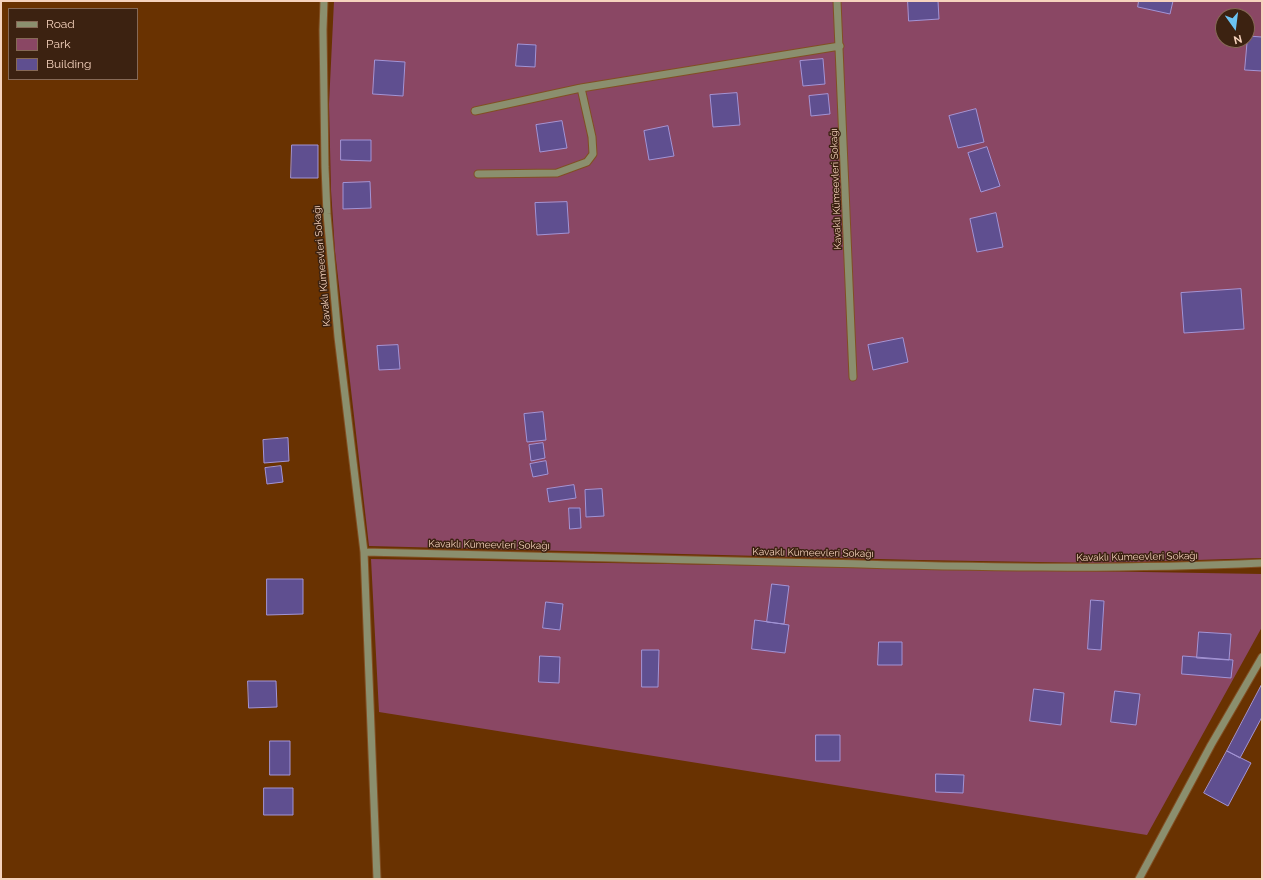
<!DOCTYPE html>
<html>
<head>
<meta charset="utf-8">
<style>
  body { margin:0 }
  #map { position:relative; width:1263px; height:880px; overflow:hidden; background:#693201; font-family:Raleway,sans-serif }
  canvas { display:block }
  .frame { position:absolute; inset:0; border:2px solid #f6d3be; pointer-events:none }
  .legend { position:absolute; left:8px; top:8px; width:130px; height:72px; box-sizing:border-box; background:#3c2211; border:1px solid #866956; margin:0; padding:5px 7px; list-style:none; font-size:12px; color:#f6d3be }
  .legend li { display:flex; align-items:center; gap:8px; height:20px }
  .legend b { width:20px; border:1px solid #866956 }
  .north { position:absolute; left:1215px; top:8px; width:40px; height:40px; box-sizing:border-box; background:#3c2211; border:1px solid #866956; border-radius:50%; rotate:166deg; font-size:11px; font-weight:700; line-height:16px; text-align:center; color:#f6d3be }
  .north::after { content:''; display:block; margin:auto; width:14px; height:18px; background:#6bc3f2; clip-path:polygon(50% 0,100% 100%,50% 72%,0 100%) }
</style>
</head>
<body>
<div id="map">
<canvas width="1263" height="880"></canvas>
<div class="frame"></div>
<ul class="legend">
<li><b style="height:5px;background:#8b8f6e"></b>Road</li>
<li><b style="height:11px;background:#8a4764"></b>Park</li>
<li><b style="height:11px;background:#5f4f90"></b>Building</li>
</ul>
<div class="north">N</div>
</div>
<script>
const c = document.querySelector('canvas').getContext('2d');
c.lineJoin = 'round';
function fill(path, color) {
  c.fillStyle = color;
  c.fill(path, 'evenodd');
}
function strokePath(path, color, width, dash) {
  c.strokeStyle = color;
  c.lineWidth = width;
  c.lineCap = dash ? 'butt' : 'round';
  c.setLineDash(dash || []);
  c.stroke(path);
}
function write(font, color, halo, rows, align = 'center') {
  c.font = font + ' Raleway,sans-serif';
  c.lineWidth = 3;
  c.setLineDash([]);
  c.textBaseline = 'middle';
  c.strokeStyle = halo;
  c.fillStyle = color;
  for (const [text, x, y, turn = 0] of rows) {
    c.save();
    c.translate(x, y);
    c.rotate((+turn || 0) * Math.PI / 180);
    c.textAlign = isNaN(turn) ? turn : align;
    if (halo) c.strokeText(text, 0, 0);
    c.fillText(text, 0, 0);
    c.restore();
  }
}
fill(new Path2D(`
  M334,1H1262V558L1097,563L918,560L369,546L335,251L331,190L329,104ZM1223,16H1247V40H1223Z
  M371,559L1262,574V627L1147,835L379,712Z`), '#8a4764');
const building = new Path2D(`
  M908,1H938L939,19L909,21Z
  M1139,1H1173L1170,14L1138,7Z
  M1248,36L1262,37V71L1245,70Z
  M518,44L536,45L535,67L516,66Z
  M823,59L825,84L803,86L800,61Z
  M375,60L405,62L403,96L373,94Z
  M737,93L740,125L713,127L710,95Z
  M828,94L830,114L811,116L809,96Z
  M976,109L984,142L958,148L949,116Z
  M562,121L567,148L540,152L536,125Z
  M668,126L674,156L649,160L644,131Z
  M341,140H371V161L341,160Z
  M292,145H318V178H291Z
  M987,147L1000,186L981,192L968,153Z
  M370,182L371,208L343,209V183Z
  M567,202L569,233L537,235L535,203Z
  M996,213L1003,247L977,252L970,219Z
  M1241,289L1244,329L1184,333L1181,293Z
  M903,338L908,362L873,370L868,345Z
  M398,345L400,369L379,370L377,346Z
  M543,412L546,440L527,442L524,414Z
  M288,438L289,461L264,463L263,440Z
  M543,443L545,458L531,461L529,445Z
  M546,461L548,474L533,477L530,464Z
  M281,466L283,482L267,484L265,468Z
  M574,485L576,498L549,502L547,489Z
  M602,489L604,516L586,517L585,490Z
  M569,508H580L581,528L570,529Z
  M267,579H303V614L267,615Z
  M772,584L789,586L784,624L767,622Z
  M1091,600L1104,601L1101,650L1088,649Z
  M546,602L563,604L560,630L543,628Z
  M755,620L789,625L785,653L752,649Z
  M1199,632L1231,634L1229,660L1197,658Z
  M879,642H902V665H878Z
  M642,650H659L658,687H642Z
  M540,656L560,657L559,683L539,682Z
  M1183,656L1233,660L1231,678L1182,674Z
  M248,681H276L277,707L249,708Z
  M1262,684V717L1240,758L1227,751Z
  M1034,689L1064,693L1061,725L1030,721Z
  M1115,691L1140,694L1136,725L1111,722Z
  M816,735H840V761H816Z
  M270,741H290V775H270Z
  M1227,751L1251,763L1228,806L1204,793Z
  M936,774L964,775L963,793L936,792Z
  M264,788H293V815H264Z`);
fill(building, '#5f4f90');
strokePath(building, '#a294d6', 1);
const minor = new Path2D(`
  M324,1L323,30L325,167L327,214L338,337L364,552L377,879
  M837,1L853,377
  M475,111L581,88L840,46
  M478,174L557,173L587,162L593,154L592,137L581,88
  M364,552C516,556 668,560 820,563C967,567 1114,570 1262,563
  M1139,879L1211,745L1262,657`);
strokePath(minor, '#824f23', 9);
strokePath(minor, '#8b8f6e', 7);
write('10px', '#f6d3be', '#3c2211', [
  ["Kavaklı Kümeevleri Sokağı",836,189,-92],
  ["Kavaklı Kümeevleri Sokağı",322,266,-95],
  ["Kavaklı Kümeevleri Sokağı",489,545,1],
  ["Kavaklı Kümeevleri Sokağı",813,553,1],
  ["Kavaklı Kümeevleri Sokağı",1137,557,-1]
]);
</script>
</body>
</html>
